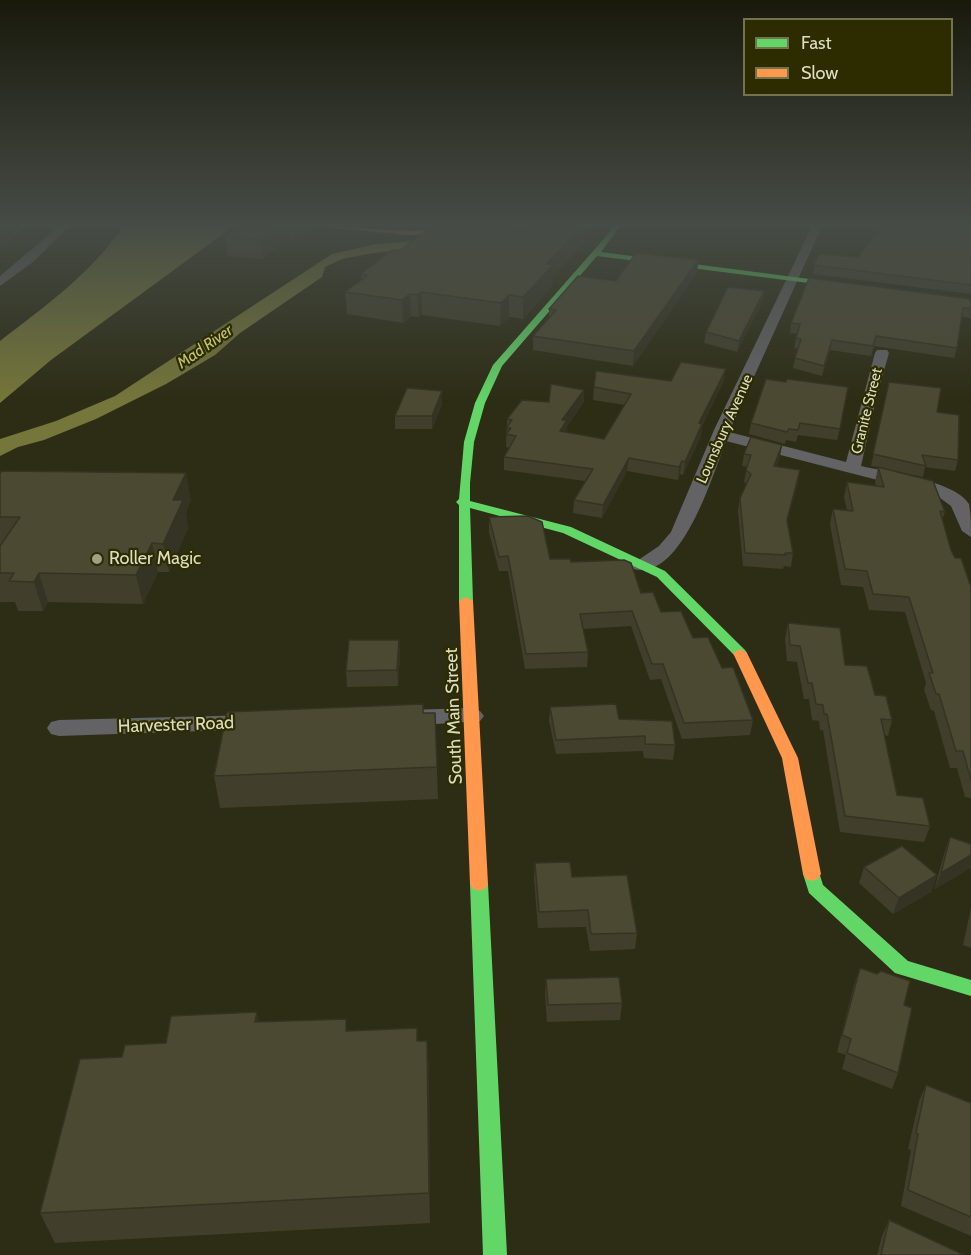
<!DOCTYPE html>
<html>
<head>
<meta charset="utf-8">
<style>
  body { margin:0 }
  #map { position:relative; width:971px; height:1255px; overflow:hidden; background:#2d2d15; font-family:Cabin,sans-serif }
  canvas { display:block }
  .legend { position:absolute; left:743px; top:18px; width:210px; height:78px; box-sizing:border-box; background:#2d2c00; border:2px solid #73734d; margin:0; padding:8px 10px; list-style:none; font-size:18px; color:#dddec1 }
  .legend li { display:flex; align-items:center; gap:12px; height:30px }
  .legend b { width:30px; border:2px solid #73734d }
</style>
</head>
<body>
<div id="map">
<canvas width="971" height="1255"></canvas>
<ul class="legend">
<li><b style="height:8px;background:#63d668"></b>Fast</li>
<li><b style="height:8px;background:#ff974d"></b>Slow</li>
</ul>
</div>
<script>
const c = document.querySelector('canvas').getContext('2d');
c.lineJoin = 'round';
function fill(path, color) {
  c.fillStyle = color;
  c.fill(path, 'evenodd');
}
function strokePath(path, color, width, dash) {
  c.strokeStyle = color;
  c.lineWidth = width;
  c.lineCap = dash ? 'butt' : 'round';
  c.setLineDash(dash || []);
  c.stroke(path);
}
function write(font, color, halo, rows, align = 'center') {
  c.font = font + ' Cabin,sans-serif';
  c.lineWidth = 4.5;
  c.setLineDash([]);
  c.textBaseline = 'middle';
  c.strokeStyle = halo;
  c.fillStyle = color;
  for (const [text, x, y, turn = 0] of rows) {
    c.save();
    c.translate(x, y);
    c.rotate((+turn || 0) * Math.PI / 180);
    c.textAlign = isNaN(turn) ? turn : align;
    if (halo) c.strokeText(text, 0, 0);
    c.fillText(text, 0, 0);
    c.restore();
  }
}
fill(new Path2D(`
  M123,226H234L51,360L0,403V341C44,307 92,273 123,226Z
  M528,226H567L368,254L342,259L325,267L322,277L240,333L215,355L166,384L96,419L44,440L18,447L0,456V439L56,421L115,396L332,254L376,244L429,240Z`), '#757639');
fill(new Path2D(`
  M59,226H70L33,262L0,286V276Z
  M812,226H822L729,432L846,462L875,353L877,350H887L889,353L877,395L861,466C887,472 956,481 969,504C971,514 971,527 971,537L962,531L951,506L936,495L726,441C713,474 682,581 634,569L631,565L659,546L671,532L714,430Z
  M472,708L480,711L484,716L480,721L407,726L399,723L395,718L399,713L407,710Z
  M253,715L261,717L265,723L261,729L59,736L51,734L47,728L51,722L59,720Z`), '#636366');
fill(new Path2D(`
  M508,226H529L568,232L564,234Z
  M613,226H620L601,252L848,284L852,286L848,288L597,256L502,366L485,403L474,442L470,483V501L571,527L665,571L745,650L747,653L745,656H735L657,577L563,533L470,508L473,601L466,605L459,601V505L456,502L459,499L464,442L475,403L493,365L609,233Z
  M812,867L818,869L823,885L908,961L971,980V996L895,973L809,893L803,874L806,869Z
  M479,877L485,879L488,884L507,1255H483L470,884L473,879Z`), '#63d668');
fill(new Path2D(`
  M329,226L410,231L496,226L492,228L410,235L332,228Z
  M466,597L473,601L488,884L485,889L479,891L473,889L470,884L459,601Z
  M740,649L747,653L798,758L821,874L818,879L812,881L806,879L803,874L782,758L733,653Z`), '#ff974d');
fill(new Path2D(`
  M240,226H315L294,242L290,238L262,259L228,256L225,236Z
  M471,226L522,228L525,226H599V227L586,226L585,242L553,277L552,286L523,319L509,317L500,326L422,315L419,317L411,316L403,323L347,314L345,292L361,280V274L400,251Z
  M971,226V294L813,274L814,265L858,257Z
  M698,260L697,273L633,366L533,350V336L549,318V309L616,281Z
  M764,291L763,301L737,352L704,343L706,332Z
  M971,299V318L961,317L957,348L954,358L874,346L871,356L830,350L822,376L793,368L795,358L798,349L794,348L797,334L790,333L791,323Z
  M766,379L840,429L837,440L798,435L796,442L786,440L785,444L749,434L751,423Z
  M724,380L702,427L701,436L683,475L680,474L678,480L627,471L602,518L573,513L574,500L585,481L504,470V457L509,448L506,447L507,419L549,402L584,390V402L567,426L566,432L604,439L625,405L593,400L594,387L671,381Z
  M889,382L937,412L958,460L955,471L925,467L923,477L889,470L945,512L942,520L951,550L971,587V798L965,797L957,768H950L934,711L931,710L924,690L926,683L905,612L869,610L863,587L841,585L830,524L833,509L847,510L844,497L847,482L876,486L875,482L878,467L871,466Z
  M442,404L432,429H395V416Z
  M744,454L780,457L776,466L800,470L787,522L793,553L791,567L784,566L783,569L743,566L738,511L740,498L746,484L744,482L747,467L742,466Z
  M0,473L191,500L186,512L188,528L169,572H158L143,604L48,602L43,611H18L15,602H0V546L1,545H0Z
  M489,517L550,559L571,562L641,593L661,612L693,638L722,668L753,720L750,735L682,739L661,679L650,680L631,626L583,629L588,652L587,667L525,669L508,571H499L489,532Z
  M788,623L845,665L875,695L892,720L888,736L884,735L897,795L930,826L924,842L840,832L823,730H820L819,721L812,720L809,699H804L797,662L787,661L785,639Z
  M399,640L400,656L398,686L347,687L346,671Z
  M550,707L619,719L675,745L673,760L644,758L643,751L556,754L549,721Z
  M423,713H435L438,799L220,808L214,776Z
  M950,837L971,844L934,890L944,854Z
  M535,863L572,877L637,933L635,949L590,951L586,927L538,928L534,879Z
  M864,867L937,875L931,892L893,914L859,883Z
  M971,908V948L963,945Z
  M860,968L904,1005L898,1073L892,1089L842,1069L846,1055L837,1052L854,985Z
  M546,979L622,1003L620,1020L547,1022L545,995Z
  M259,1022L348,1031L418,1041H427L429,1073L430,1223L55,1243L40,1213L122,1057L166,1043Z
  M926,1085L971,1103V1236L901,1206L911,1150L908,1149L919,1101Z
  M889,1220L964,1255H877L882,1236Z`), '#413f2b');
fill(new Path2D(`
  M2,226H20L22,230L0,249V227Z
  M279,226H289L290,238L262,259L260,240Z
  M293,226H315L294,242Z
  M583,226H586L585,242L553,277L552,286L523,319V297L546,264Z
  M698,260L697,273L633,366L634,351Z
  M764,291L763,301L737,352L739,341Z
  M421,292L422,315L419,317L418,295Z
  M410,294L411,316L403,323L402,300Z
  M509,295V317L500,326L501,303Z
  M832,340L830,350L822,376L824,366Z
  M726,369L724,380L702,427L701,436L683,475L685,462L699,423Z
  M584,390V402L567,426L566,433L560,431L562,420Z
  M442,391V404L432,429V416Z
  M782,445L780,457L772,479L774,466Z
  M629,458L627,471L602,518L603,505Z
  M682,461L680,474L678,480L679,467Z
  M800,470L798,483L784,534L787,520Z
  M186,473L191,500L186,512L188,528L169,572L163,544L173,500Z
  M152,543L158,572L143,604L136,575Z
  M39,573L48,602L43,611L34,582Z
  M399,640L400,656L398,686L397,670Z
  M971,855V868L934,890L941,873Z
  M937,875L931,892L893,914L899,898Z
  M257,1012L264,1044L255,1022Z
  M427,1041L429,1073L430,1223L429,1193Z`), '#353323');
const building = new Path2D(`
  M240,226H279L260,240L225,236Z
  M441,226H470L522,228L525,226H583L546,264L553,265L523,297L509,295L501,303L421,292L418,295L410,294L402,300L345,292L368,275L361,274L392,250L400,251L430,227Z
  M882,226H971V285L814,265L819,254L858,257Z
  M636,253L698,260L634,351L533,336L556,310L549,309L578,276L616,281Z
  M809,278L971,299V308H963L957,348L876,336L873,346L832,340L824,366L795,358L801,339L796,338L800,324L791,323Z
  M728,287L764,291L739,341L706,332Z
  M681,362L726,369L699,423L702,424L685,462L682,461L679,467L629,458L603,505L574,500L593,469L504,457L516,436L506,434L511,428H506L512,420L507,419L522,400L549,402L551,384L584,390L562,420H567L560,431L604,439L631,394L594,387L596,371L671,381Z
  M766,379L786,382L787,379L848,387L840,429L800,423L798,430L789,429L787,432L751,423Z
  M889,382L941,388L937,412L959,415L958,460L922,455L926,466L873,454Z
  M407,388L442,391L432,416H395Z
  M751,437L782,445L774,466L800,470L787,520L793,553H785L786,555L745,553L740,498L751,474L746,470L751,455L744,454Z
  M878,467L933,481L945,512L940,511L951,550L955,558H961L971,587V780L963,751H956L939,694H936L929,673H933L909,597L873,594L867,571L845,569L833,509L853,511L847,482L884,487Z
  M2,471L186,473L173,500H183L163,544L152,543L136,575L39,573L34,582L9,581L14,573H0V546L20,517H0V473Z
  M528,516L542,522L550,559H570L571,562L624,560L631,563L641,593L653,592L661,612L681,611L693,638L708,637L722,668L733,667L753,720L684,723L663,664H652L632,611L580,614L588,652L526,654L508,556L499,557L489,517Z
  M788,623L840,628L845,665L867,666L875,695L886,696L892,720L881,719L897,795L923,798L930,826L845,816L827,714H824L823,705L816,704L812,683H808L800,646L790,645Z
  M349,640H399L397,670L346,671Z
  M423,704V713H435L437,767L214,776L227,712Z
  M616,704L619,719L672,721L675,745L645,744V736L556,740L550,707Z
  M950,837L971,844V855L941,873Z
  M902,846L937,875L899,898L864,867Z
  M570,862L572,877L627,875L637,933L591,934L588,910L539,912L535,863Z
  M860,968L877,974L881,971L910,981L904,1005L912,1008L898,1073L847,1053L851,1039L842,1035Z
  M619,977L622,1003L548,1005L546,979Z
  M257,1012L255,1022L346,1019V1031L417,1028V1041H427L429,1193L40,1213L80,1059L122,1057L125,1045L166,1043L171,1016Z
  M926,1085L971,1103V1217L908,1190L918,1134L916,1133Z
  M889,1220L964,1255H881Z`);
fill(building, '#4c4932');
strokePath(building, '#353323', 1.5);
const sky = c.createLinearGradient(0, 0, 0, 402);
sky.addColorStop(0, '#19190c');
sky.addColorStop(0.56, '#464c46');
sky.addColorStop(1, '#464c4600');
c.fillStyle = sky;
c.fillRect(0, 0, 971, 402);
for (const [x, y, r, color] of [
  [97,559,6,"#9fa085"]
]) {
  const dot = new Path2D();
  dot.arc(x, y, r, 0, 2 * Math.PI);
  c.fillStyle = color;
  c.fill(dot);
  strokePath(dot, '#2d2c00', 2);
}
write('15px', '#dddec1', '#2d2c00', [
  ["Granite Street",867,411,-76],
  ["Lounsbury Avenue",725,429,-66]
]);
write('italic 16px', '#c3c467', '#2d2c00', [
  ["Mad River",205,347,-35]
]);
write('18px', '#dddec1', '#2d2c00', [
  ["Roller Magic",109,559]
], 'left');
write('18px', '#dddec1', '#2d2c00', [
  ["South Main Street",454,716,-92],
  ["Harvester Road",176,725,-2]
]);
</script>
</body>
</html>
